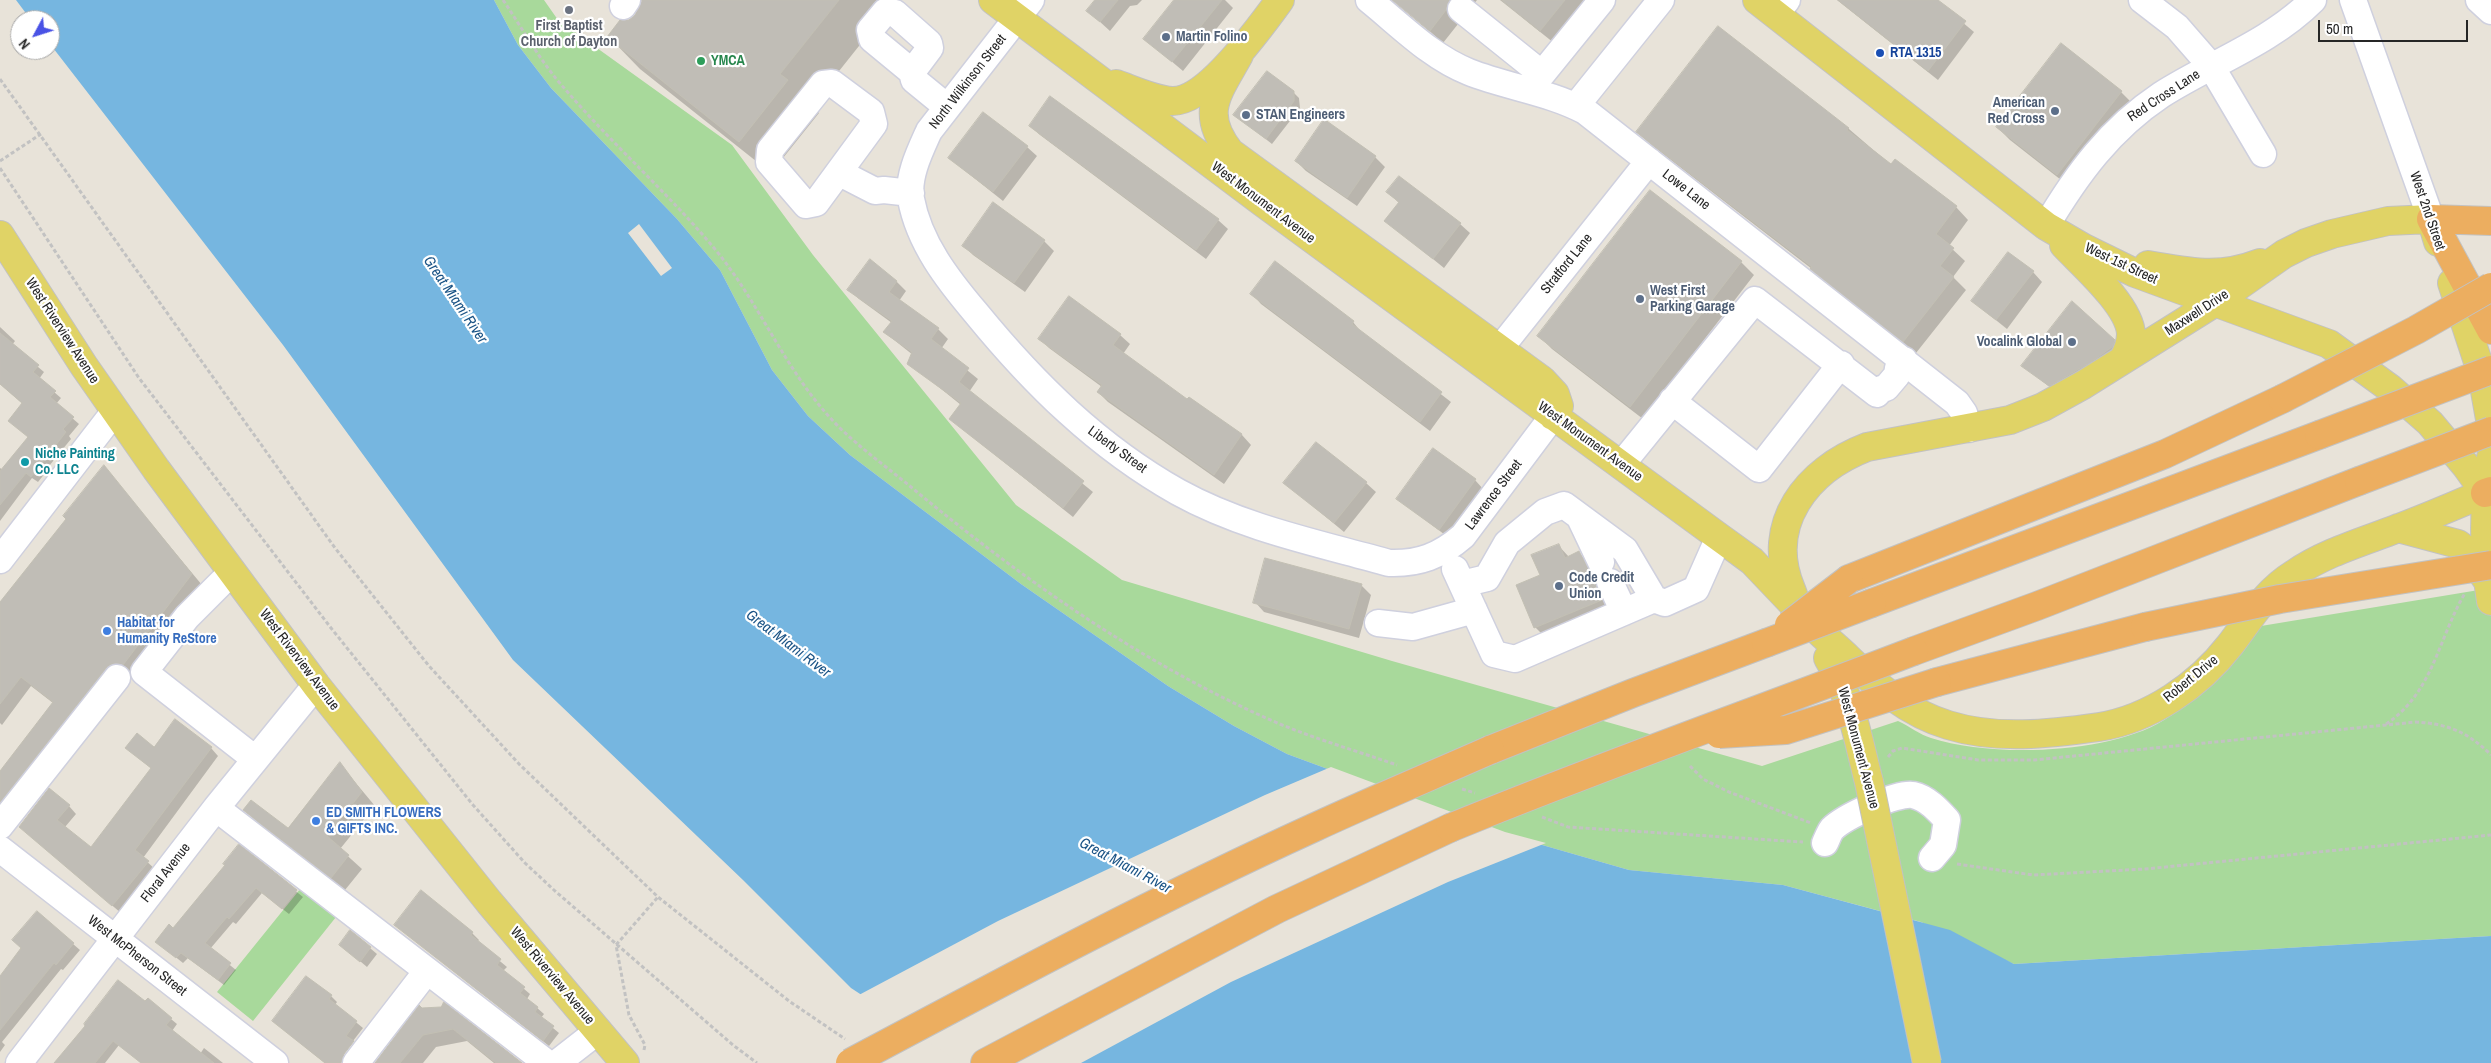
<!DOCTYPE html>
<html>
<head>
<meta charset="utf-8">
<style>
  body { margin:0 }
  #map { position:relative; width:2491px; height:1063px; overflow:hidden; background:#e8e3d9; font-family:"Archivo Narrow",sans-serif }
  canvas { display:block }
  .north { position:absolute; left:10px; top:10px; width:50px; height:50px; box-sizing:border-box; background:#fff; border:1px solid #a8a8a8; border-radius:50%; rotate:230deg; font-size:14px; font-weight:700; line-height:20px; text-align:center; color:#262626 }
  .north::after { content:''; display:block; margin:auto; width:18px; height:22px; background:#4952e5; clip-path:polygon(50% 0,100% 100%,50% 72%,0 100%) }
  .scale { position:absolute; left:2318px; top:20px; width:150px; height:22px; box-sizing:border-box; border:2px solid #262626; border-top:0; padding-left:6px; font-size:15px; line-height:18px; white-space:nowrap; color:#262626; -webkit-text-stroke:4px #fff; paint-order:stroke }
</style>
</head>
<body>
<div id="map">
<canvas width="2491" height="1063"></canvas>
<div class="north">N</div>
<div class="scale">50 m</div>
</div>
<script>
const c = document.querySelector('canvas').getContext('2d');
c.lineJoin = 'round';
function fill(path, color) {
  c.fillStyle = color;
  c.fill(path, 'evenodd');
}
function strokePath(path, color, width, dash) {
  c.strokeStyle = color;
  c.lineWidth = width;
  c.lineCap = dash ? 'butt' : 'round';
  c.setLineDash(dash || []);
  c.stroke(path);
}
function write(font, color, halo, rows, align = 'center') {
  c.font = font + ' "Archivo Narrow",sans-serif';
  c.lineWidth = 4.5;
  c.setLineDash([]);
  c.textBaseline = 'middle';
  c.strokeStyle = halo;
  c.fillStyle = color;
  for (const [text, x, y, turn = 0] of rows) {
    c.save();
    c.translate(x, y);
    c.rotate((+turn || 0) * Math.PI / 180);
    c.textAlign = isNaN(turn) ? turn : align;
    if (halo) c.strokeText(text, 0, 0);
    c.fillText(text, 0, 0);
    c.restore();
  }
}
fill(new Path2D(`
  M494,0H544L558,20L732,145L813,255L1016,505L1122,580L1392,661L1762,766L1898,721C1909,726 1920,735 1931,738C1992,758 2110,754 2164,720C2209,693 2232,669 2261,626L2491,588V936L2014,964L1921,922L1783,885L1629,870L1504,834L1287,754L1234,726L1168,686L1021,584L850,455L808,416L772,370L720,270L677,219L551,88L518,45Z
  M305,883L340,912L253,1021L217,992Z`), '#a8d99b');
fill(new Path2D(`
  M16,0H494L518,45L551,88L677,219L720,270L772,370L808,416L850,455L1021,584L1168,686L1234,726L1287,754L1504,834L1629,870L1783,885L1950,930L2014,964L2491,936V1063H965L851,988L743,880L513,660L283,345L50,44V20H31Z`), '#76b6e0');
fill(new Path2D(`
  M639,224L672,268L661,276L628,233Z
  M1331,767L1505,832L1546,843L1448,882L1231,982L1081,1063H961L857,996L998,921L1265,795Z`), '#e8e3d9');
fill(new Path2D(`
  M643,0H892L894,2L812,105L819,113L771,173L640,69L609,37L636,15Z
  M1095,0H1142L1137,5L1130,6L1110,31L1088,11Z
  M1176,0H1225L1233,8L1183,71L1145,39Z
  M1402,0H1477L1443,43L1399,4Z
  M1500,0H1588L1554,43Z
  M1837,0H1936L1974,32L1938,80Z
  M1718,27L1849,129L1891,165L1956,207L1968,220L1949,246L1965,261L1953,277L1966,290L1916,353L1825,281L1812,269L1650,144L1637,132Z
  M1293,92L1299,98L1300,108L1272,144L1235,115Z
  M2121,92L2134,105L2070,187L2010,140L1997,127Z
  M1325,121L1375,157L1385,167L1357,206L1306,171L1296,161Z
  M1030,126L1218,220L1228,229L1206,259L1040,135Z
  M1027,147L1037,156L1003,201L949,158Z
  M1388,192L1460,224L1470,233L1444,268L1386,221L1399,203Z
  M993,204L1044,241L1054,251L1025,292L973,255L963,245Z
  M1741,262L1754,275L1643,419L1552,349L1539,336Z
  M1275,263L1353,322L1362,333L1451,402L1430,431L1261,304L1252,294Z
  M2033,272L2042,282L2007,329L1972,301Z
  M896,281L906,291L899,301L938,329L948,339L941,349L978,379L969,392L1093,492L1073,517L950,419L961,405L909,363L913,355L884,332L892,323L859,299L849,290Z
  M0,327L15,341L12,345L44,372L39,379L61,398L56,404L79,424L69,436L71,439L45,471L46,472L38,482L32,478L0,521V468L3,470L29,438L23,404L0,384Z
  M1120,335L1130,344L1123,354L1188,401L1190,398L1242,435L1251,445L1224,484L1108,402L1098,392L1102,387L1049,348L1039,338Z
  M2114,341L2124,351L2060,395L2023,366Z
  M104,467L202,585L133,674H123L0,818V773L53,703L31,686L2,725L0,723V625Z
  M1475,480L1484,490L1449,538L1398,499Z
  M1285,483H1366L1376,492L1344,532Z
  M1558,545L1569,557L1579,553L1589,563L1595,577L1606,587L1610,609L1545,637L1535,627L1541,575Z
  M1361,585L1371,595L1359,638L1264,612L1255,602Z
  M126,748H211L218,756L143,858L156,870L121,913L28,834L69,806L76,814L65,827L91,849L152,769Z
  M340,764L375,806L340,849L362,869L345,890L258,823L245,810L288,830Z
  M239,846L303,897L289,914L262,893L236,924L233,922L210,949L236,970L224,985L188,958L183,963L163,947L173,930L226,865Z
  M421,892L472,933L479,940L477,942L507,967L503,971L530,994L527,999L544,1014L541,1018L559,1033L549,1046L395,925Z
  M37,913L80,950L63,970L61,969L2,1042L5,1045L0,1052V978L23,949Z
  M351,932L377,954L367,967L341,945Z
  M331,996L337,1002L335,1005L363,1028L336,1063H325L273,1021Z
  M148,1000L177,1024L172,1031L200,1054L204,1048L223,1063H142L119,1045L105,1063H62Z
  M420,1007L520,1063H494L467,1041L436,1047L423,1063H377Z`), '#0003');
const building = new Path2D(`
  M642,0H839L780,74L788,80L739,142L607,37L620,20H629L635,15Z
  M1095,0H1118L1100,22L1086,11Z
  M1174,0H1222L1172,62L1143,39Z
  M1392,0H1449L1446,10L1430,31Z
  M1502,0H1565L1540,31Z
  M1838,0H1938L1966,21L1928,71Z
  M1718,26L1849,128L1847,130L1891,164L1895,159L1957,206L1936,234L1954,248L1940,266L1954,277L1903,342L1810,269L1812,267L1636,132Z
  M2061,43L2122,91L2057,175L1996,127Z
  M1267,71L1294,91V101L1266,139L1233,115Z
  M1050,96L1219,219L1196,250L1029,126Z
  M983,112L1028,146L993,192L948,158Z
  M1324,119L1376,156L1347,198L1295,161Z
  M1399,176L1461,223L1433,259L1384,221L1399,202L1386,192Z
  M1650,190L1742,261L1630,407L1537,336Z
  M993,202L1045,240L1014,283L962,246Z
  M2008,252L2034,271L1996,320L1971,301Z
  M870,259L897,281L889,292L939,328L931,339L969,368L959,382L1084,481L1063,508L949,419L961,403L907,364L912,352L883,332L892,321L847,290Z
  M1275,261L1354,321L1352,324L1442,392L1420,422L1250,294Z
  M1069,296L1121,334L1113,345L1187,399L1189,397L1242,434L1214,475L1097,392L1102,385L1038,339Z
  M2072,301L2115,340L2112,347L2091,362L2049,386L2021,366Z
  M0,333L39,365L33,372L56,391L50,397L74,417L63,429L66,432L31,477L26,473L0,505V471L28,437L8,421L22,403L0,384Z
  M1316,442L1367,482L1334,523L1283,483Z
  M1433,448L1476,479L1439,530L1396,499Z
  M104,465L192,574L123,665L112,664L105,669L0,802V771L53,702L21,677L0,704V602L66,519L63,516Z
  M1559,544L1565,558L1579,551L1588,569L1597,576L1596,588L1602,600L1534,628L1516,585L1540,575L1531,555Z
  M1265,558L1362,584L1349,629L1253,603Z
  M175,719L212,747L135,850L149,861L112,906L19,827L49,788L70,805L57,820L91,847L151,768L125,748L137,733L154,747Z
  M340,762L362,792L327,836L349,855L331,878L243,810L251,800L288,828Z
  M239,844L297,890L282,909L256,888L229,919L227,917L205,943L231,963L218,980L181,953L176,958L155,942L169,924L173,928L225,865L223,864Z
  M421,890L473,932L471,935L501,959L497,965L525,987L520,993L538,1007L535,1012L554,1026L543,1041L394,925Z
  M37,911L74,943L56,965L54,963L0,1030V976L21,948L12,940Z
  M350,930L371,947L360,962L339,945Z
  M306,976L332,995L329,999L357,1021L346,1036L354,1041L344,1054L341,1063H325L272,1021Z
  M118,980L145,1001L148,998L172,1018L166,1025L214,1063H141L113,1041L95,1063H54L85,1026L84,1024Z
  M444,1002L522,1063H496L453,1029L423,1035L400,1063H375L419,1005L422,1008L441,1007Z`);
fill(building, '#c0bdb6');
strokePath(building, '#c2bfb3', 1);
const minor = new Path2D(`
  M1031,0L929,131C920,151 907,177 911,199C919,243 948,280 976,313C1034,384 1098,447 1178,492C1243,528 1318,543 1389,563C1419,564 1440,556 1463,536L1553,416
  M1369,0C1400,25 1431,57 1469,72C1507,87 1549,92 1585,111L1957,403L1964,413L1969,429
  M2142,0L2177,27L2211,66L2263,154
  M2353,0L2431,219
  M2479,0L2491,11
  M623,6L627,0
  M1461,9L1542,74L1602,0
  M1776,14L1787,0
  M912,72L930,48L929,43L895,13L885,12L870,30L872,39L912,72L914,80L947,107
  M832,83L871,112L874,124L816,203L806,205L769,162L770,150L823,84Z
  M1576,106L1661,0
  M840,173L875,191L884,190L911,193
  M2046,226C2077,174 2110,129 2161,95C2211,63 2270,43 2313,0
  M1486,366L1649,161
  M1672,401L1759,469L1841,364
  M1621,465L1755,300L1877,394L1881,389L1886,388L1897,375L1898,368L1904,360
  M1581,520L1601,562
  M0,560L115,411
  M1455,569L1494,654L1515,659L1654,599
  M232,572L187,617L144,672L255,759
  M1610,582L1624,612
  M1462,584L1487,578L1507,543L1545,512L1564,505L1625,550L1654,599L1665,603L1696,589L1719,537
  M1378,623L1413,627L1474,610
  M216,808L547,1063
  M0,826L117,678
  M1825,843C1827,839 1829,833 1832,829C1844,817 1897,792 1913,795C1927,798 1938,810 1947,820L1943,845L1932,858
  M0,849L275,1063
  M19,1063L216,808L316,685
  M356,1063L427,971
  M557,1063L598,1031`);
const major = new Path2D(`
  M993,0L1262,202L1719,537L1752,561L1792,603
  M1757,0L2046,226L2084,248L2135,273L2329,344L2391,389L2430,423L2466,466L2491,501
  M1239,55C1218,93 1199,113 1230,152L1542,380L1555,394L1559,406L1553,416
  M1116,84C1133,90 1154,100 1172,101C1207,102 1261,26 1280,0
  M0,235L84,366L156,469L316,685L489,902L625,1063
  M2438,242L2431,219L2388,221L2332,234L2306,243L2284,254L2214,303L2083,385L2043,407L2010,420L1867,447C1807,470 1764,524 1791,589C1794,596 1796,606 1801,612C1812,628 1834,644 1848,658C1878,687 1908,713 1948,725C1996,740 2050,734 2099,727C2150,719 2199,685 2230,645C2250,619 2265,592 2294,574C2324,553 2362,542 2396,529C2426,518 2455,505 2485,493
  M2064,245C2083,265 2130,306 2131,334C2131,344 2128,351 2123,360
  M2148,265C2190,272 2219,279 2260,263
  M2452,283L2482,374L2491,425
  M2491,458C2483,506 2483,552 2491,601
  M2398,528L2458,544L2466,550L2487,580
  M1828,658C1851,695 1858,740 1869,782`);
const highway = new Path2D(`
  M2431,219L2491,330
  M2431,219L2491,221
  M2485,493L2491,491
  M1849,579L2165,454L2282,399
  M1872,603L2319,435
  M1914,651L2037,606L2359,481
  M1937,682L2145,627
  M1490,750L1633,693L1766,643
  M985,1063L1277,909L1450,828`);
strokePath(minor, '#cfd0de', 29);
strokePath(major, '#c2c2c2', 30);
strokePath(highway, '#c2c2c2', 30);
strokePath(new Path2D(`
  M503,0C523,29 541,63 565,89C612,144 667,192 714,248C761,304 786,374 838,426C862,450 891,470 917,492C1024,580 1139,661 1266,718C1308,737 1354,750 1397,765
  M0,79L335,548L429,666L520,765L658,897L789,1001L845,1039
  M0,161L41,134
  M0,168L139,378L331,628L473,805L525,863L555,891L733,1045L757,1063
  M2386,724C2433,693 2438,639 2465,593
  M1888,757L1893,751L1902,748L1978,760H2034L2416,722C2448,724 2468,732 2491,755
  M1690,766L1703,779L1729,792L1811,823
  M1462,789L1475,793
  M1542,817L1568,827L1803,842
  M1957,864L2033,875L2145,869L2491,835
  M644,1050L645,1045L629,1015L616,945L658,897`), '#c2c2c2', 3, [4, 2.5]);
strokePath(minor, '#fff', 26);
strokePath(major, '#e0d366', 28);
strokePath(highway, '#ecae60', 28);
const majorBridge = new Path2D(`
  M1869,782L1927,1063`);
const highwayBridge = new Path2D(`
  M2282,399L2416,330L2491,287
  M2319,435L2491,370
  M2359,481L2491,431
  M1789,625L1849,579
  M2145,627L2280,599L2491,565
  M1766,643L1872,603
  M1719,734L1786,730L1937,682
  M1450,828C1603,765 1760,710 1914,651
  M850,1063C1002,982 1155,900 1313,828C1371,801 1431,776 1490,750`);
strokePath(majorBridge, '#c2c2c2', 30, []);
strokePath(highwayBridge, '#c2c2c2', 30, []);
strokePath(majorBridge, '#e0d366', 28);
strokePath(highwayBridge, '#ecae60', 28);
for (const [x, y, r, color] of [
  [569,10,5,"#6b7280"],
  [1166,37,5,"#5c6f8a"],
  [1880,53,5,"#1a4fb4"],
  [701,61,5,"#2e9e5b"],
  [2055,111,5,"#5c6f8a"],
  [1246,115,5,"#5c6f8a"],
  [1640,299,5,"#5c6f8a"],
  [2072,342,5,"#5c6f8a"],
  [25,462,5,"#0f9aa8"],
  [1559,586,5,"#5c6f8a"],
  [107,631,5,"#3f7fe0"],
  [316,821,5,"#3f7fe0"]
]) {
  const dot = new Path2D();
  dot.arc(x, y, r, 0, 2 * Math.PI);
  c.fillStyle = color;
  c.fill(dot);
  strokePath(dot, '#fff', 2);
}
write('bold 14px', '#5b616d', '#fff', [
  ["First Baptist",569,26],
  ["Church of Dayton",569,42]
]);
write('bold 14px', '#4e5e75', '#fff', [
  ["Martin Folino",1176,37],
  ["American",2045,103,"right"],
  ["Red Cross",2045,119,"right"],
  ["STAN Engineers",1256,115],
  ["West First",1650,291],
  ["Parking Garage",1650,307],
  ["Vocalink Global",2062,342,"right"],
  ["Code Credit",1569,578],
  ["Union",1569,594]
], 'left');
write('bold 14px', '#164399', '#fff', [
  ["RTA 1315",1890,53]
], 'left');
write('bold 14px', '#27864d', '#fff', [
  ["YMCA",711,61]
], 'left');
write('14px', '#262626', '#fff', [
  ["North Wilkinson Street",968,82,-52],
  ["Red Cross Lane",2164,96,-33],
  ["Lowe Lane",1686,190,38],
  ["West Monument Avenue",1263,203,37],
  ["West 2nd Street",2427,211,71],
  ["Stratford Lane",1567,264,-51],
  ["West 1st Street",2121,264,25],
  ["Maxwell Drive",2197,313,-33],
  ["West Riverview Avenue",62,331,57],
  ["West Monument Avenue",1590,442,36],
  ["Liberty Street",1117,450,36],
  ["Lawrence Street",1494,495,-53],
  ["West Riverview Avenue",299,660,53],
  ["Robert Drive",2191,679,-39],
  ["West Monument Avenue",1858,748,75],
  ["Floral Avenue",166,873,-52],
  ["West McPherson Street",137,956,38],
  ["West Riverview Avenue",552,976,50]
]);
write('bold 14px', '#0d838f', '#fff', [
  ["Niche Painting",35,454],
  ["Co. LLC",35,470]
], 'left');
write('bold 14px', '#366cbe', '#fff', [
  ["Habitat for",117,623],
  ["Humanity ReStore",117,639],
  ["ED SMITH FLOWERS",326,813],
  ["& GIFTS INC.",326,829]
], 'left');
write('italic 15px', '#1b5486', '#fff', [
  ["Great Miami River",455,300,56],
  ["Great Miami River",788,644,37],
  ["Great Miami River",1125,866,28]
]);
</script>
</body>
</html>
